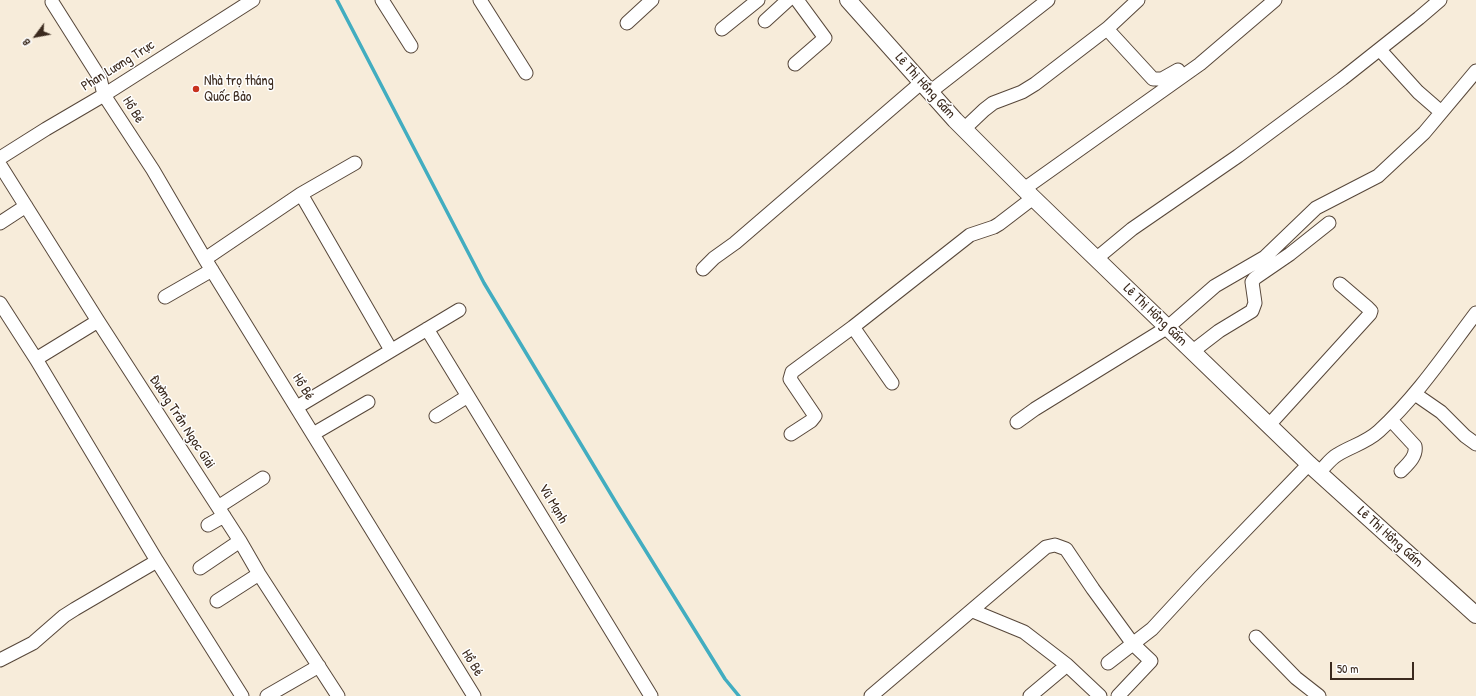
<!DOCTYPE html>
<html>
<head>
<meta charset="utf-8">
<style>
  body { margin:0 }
  #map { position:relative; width:1476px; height:696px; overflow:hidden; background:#f7ecda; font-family:"Patrick Hand",sans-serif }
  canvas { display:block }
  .north { position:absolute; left:16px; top:16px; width:40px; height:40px; -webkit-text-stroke:3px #fff; paint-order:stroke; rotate:238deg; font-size:11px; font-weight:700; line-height:16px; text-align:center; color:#3b2a1e }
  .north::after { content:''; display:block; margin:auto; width:14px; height:18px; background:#3b2a1e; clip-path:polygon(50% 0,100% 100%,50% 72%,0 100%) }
  .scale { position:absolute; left:1330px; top:662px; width:84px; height:18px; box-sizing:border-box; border:2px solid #3b2a1e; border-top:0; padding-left:5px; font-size:12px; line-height:14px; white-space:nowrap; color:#3b2a1e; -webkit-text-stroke:3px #fff; paint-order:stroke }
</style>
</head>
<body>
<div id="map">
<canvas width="1476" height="696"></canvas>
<div class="north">B</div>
<div class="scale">50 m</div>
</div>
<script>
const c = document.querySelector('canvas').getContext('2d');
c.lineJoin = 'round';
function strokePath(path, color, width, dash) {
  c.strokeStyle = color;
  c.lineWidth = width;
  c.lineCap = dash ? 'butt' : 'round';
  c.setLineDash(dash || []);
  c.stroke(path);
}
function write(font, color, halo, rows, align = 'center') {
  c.font = font + ' "Patrick Hand",sans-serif';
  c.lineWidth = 3;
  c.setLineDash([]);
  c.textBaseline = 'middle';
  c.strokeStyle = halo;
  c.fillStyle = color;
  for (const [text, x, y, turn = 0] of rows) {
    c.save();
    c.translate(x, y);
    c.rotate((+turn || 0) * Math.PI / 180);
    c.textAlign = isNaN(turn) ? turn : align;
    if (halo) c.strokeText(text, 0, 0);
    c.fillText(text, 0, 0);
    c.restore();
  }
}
strokePath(new Path2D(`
  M337,0L484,283L618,506L725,679L739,696`), '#42adc0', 3.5);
const minor = new Path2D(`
  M382,0L411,46
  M480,0L526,73
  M52,2L100,78L104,95L153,170L205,259L474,696
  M765,21L788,0
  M627,23L652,0
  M722,29L758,0
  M1107,29L1153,79H1162L1178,70
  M1380,50L1418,92L1441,112
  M795,64L825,38L797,0
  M930,92L1048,0
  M964,129L984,110L993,103L1022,92L1035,84L1108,28L1138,0
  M0,158L46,129L104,95L253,0
  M0,165L98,321L240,541L259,574L338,696
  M1024,189L1200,64L1275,0
  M301,194L391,350
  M0,223L26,206
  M1097,258L1132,229L1238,156L1342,79L1419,18L1440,0
  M205,259L301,194L355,163
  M703,269L714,258L735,243L922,82
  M165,297L212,270
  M0,303L36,359L157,561L242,696
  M853,327L892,383
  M427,329L651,696
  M1193,351L1219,331L1252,311L1255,303L1252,282L1255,278L1290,254L1329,223
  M36,359L98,321
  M1415,394L1441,412L1465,436L1476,444
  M297,407L459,310
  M436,416L468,396
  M1391,420L1415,446C1417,456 1408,464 1401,471
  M1017,422L1035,409L1168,327L1215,286L1265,257L1316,208L1378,176L1424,133L1476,71
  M1269,425L1370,314L1371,311L1368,308L1340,284
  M313,434L368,402
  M791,434L811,421L815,416L790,379L792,372L853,327L970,235L994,227L999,224L1033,198
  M1319,472C1325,467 1330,459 1337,455C1351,446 1366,443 1379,431C1417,396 1445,354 1476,313
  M218,507L263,478
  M208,525L224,516
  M200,568L240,541
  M217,601L259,574
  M973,611L1024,632L1067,665L1100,696
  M1256,637L1296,678L1319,696
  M0,660L33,643L64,616L75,609L157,561
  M1108,663L1152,629L1200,577L1309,464
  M267,696L319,666
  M871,696L1046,547L1055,545L1066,549L1093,589L1133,644L1151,661L1118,696
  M1030,696L1067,665`);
const major = new Path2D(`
  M848,0L955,120L1024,189L1309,464L1476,615`);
strokePath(minor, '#57473a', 15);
strokePath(major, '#57473a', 18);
strokePath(minor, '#fff', 13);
strokePath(major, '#fff', 16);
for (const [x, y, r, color] of [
  [196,89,4,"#c8321e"]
]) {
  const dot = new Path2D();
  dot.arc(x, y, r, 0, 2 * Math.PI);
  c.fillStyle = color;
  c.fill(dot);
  strokePath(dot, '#fff', 1.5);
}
write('14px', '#3b2a1e', '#fff', [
  ["Phan Lương Trực",118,66,-32],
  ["Lê Thị Hồng Gấm",925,86,48],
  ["Hồ Bé",133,110,58],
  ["Lê Thị Hồng Gấm",1155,315,44],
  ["Hồ Bé",303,387,58],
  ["Đường Trần Ngọc Giải",182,422,57],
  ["Vũ Mạnh",553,504,59],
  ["Lê Thị Hồng Gấm",1390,537,42],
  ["Hồ Bé",472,663,59]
]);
write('14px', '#3b2a1e', '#fff', [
  ["Nhà trọ tháng",204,81],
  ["Quốc Bảo",204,97]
], 'left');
</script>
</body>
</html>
